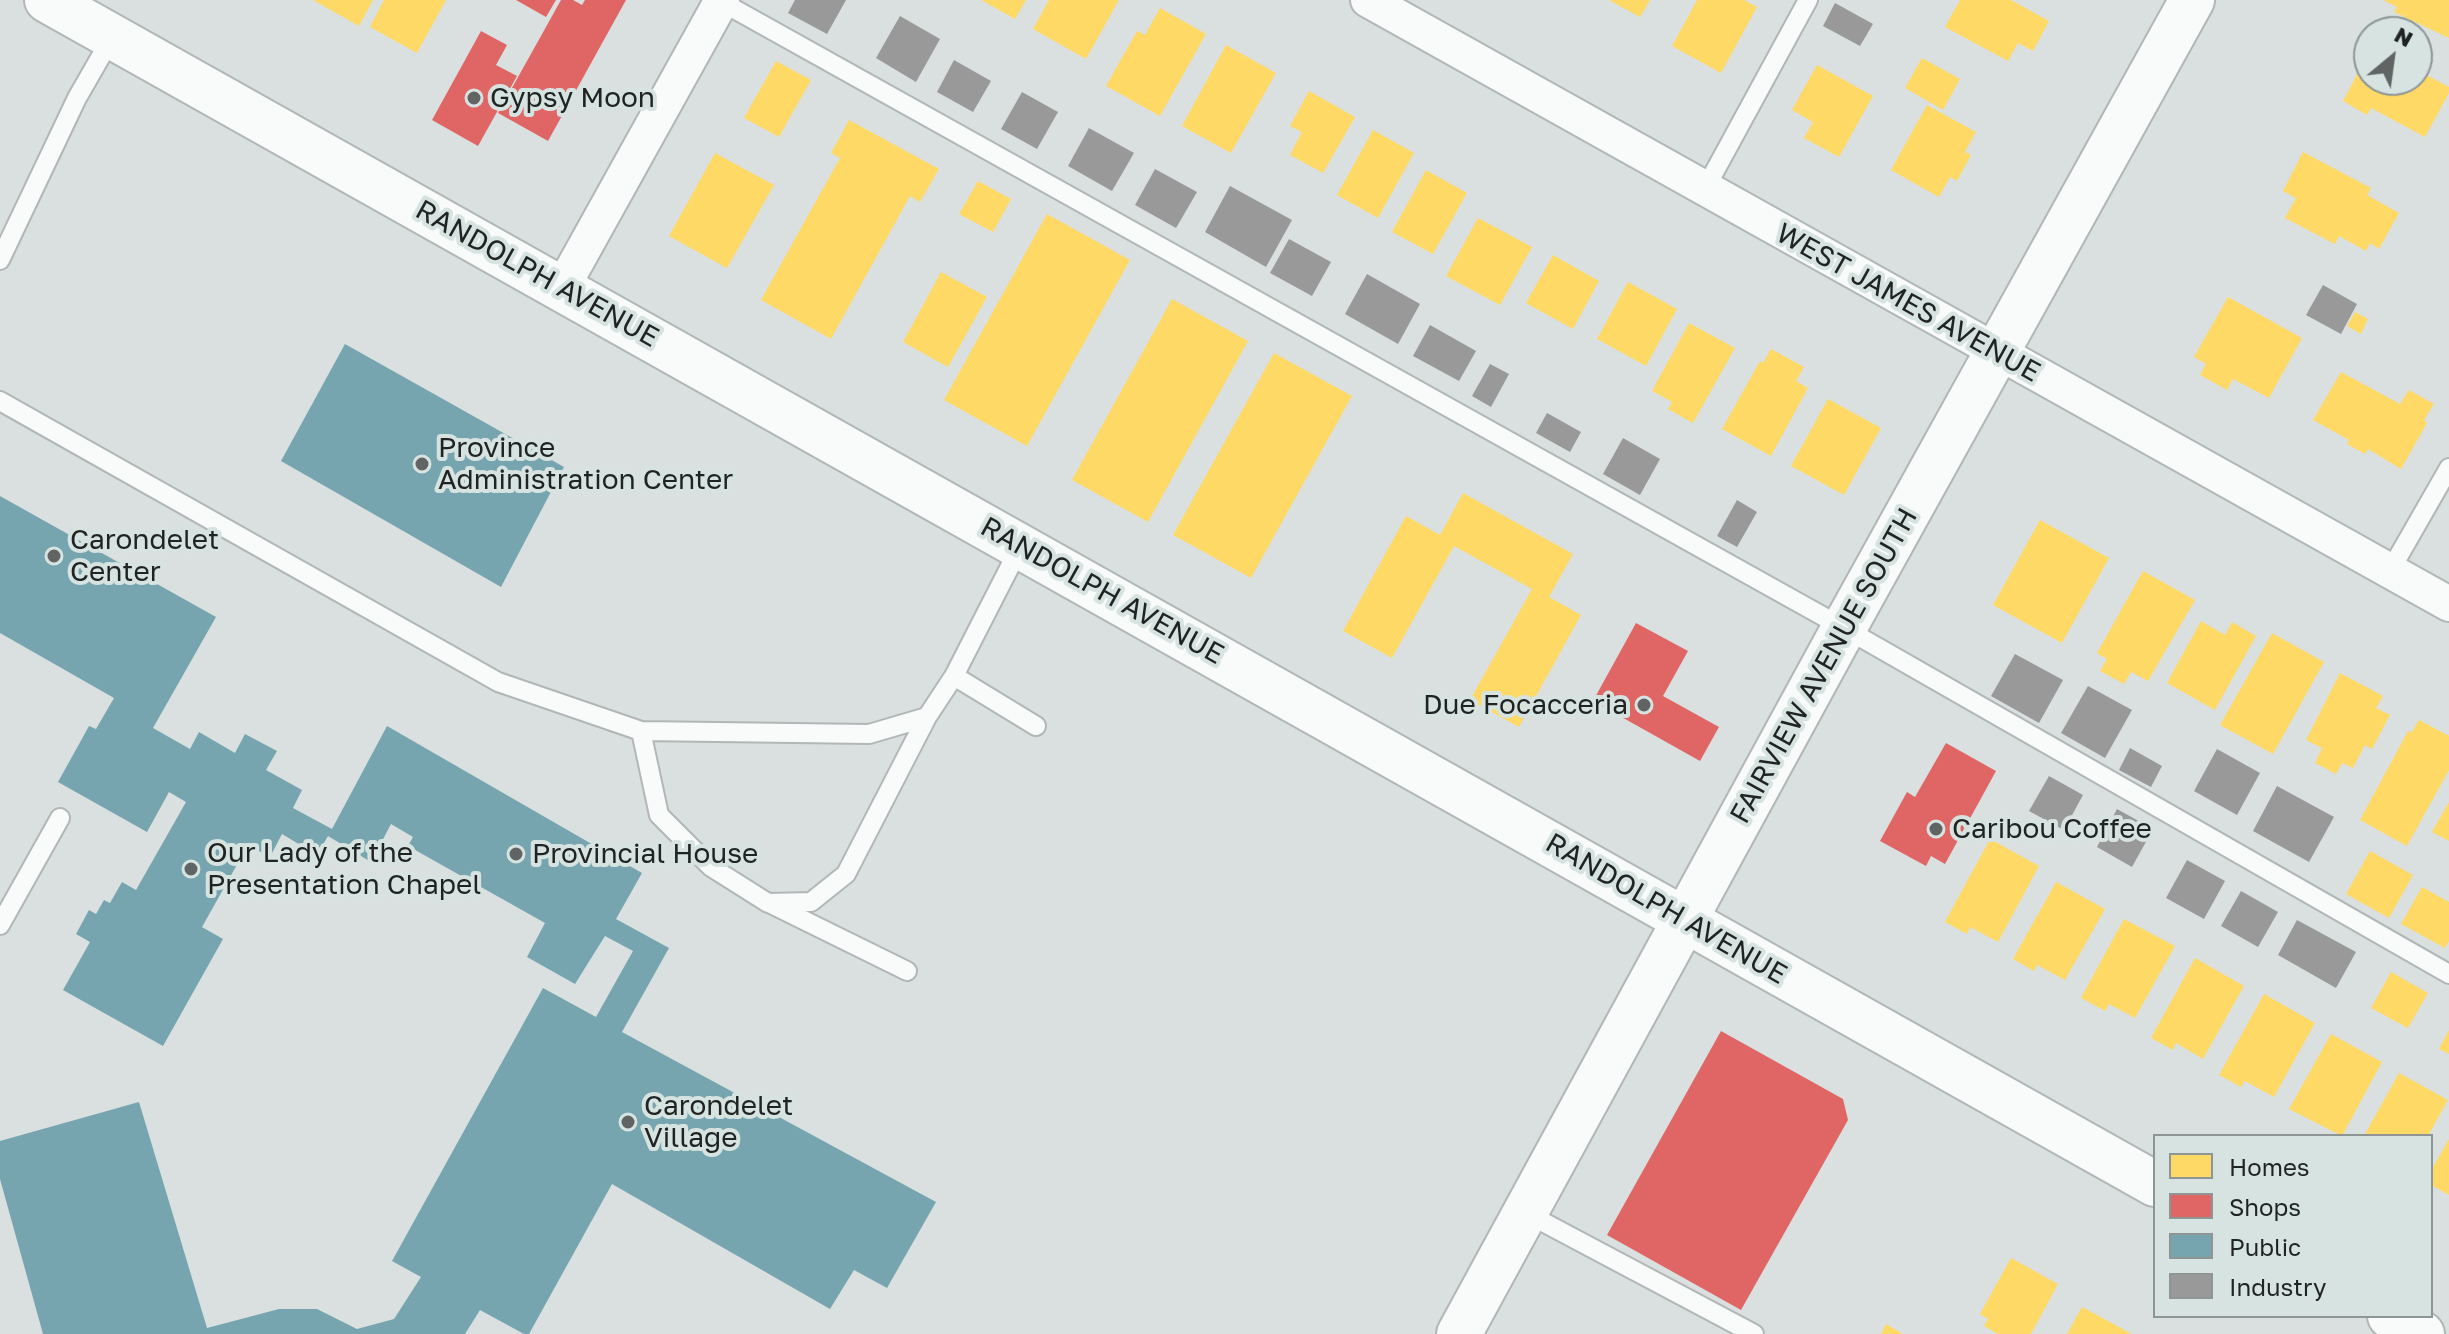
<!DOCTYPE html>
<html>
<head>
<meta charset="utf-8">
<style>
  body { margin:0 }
  #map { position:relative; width:2449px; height:1334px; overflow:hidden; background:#d9e0df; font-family:"Golos Text",sans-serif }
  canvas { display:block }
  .legend { position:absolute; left:2153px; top:1134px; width:280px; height:184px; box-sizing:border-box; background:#d6e3e0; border:2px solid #8d9694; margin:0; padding:10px 14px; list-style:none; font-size:24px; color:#1f2322 }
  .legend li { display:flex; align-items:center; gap:16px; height:40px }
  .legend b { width:40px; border:2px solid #8d9694 }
  .north { position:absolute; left:2353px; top:16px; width:80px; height:80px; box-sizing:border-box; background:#d6e3e0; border:2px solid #8d9694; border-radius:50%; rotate:29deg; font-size:22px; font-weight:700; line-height:32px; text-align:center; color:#1f2322 }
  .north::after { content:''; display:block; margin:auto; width:28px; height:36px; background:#606564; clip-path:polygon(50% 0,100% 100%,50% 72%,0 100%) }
</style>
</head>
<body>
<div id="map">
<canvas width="2449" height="1334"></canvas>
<ul class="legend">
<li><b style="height:22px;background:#ffd966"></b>Homes</li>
<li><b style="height:22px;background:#e06666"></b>Shops</li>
<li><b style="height:22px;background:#76a5af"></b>Public</li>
<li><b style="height:22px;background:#999"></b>Industry</li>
</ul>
<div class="north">N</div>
</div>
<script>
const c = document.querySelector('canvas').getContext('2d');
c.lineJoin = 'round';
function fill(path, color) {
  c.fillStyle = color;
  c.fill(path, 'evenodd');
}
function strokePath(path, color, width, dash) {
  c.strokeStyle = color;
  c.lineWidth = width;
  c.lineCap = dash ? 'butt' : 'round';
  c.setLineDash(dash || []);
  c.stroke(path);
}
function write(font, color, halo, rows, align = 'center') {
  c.font = font + ' "Golos Text",sans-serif';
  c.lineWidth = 8;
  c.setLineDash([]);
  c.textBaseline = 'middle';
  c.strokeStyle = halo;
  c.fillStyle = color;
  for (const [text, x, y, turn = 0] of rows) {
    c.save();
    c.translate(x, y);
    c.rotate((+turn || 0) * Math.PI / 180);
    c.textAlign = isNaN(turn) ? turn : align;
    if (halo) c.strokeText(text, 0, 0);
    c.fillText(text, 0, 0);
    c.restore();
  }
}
fill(new Path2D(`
  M313,0H373L359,26Z
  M384,0H446L417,53L370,27Z
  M981,0H1026L1015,19Z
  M1049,0H1119L1086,59L1033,29Z
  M1609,0H1650L1640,17Z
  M1697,0H1744L1757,7L1721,73L1672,46Z
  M1960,0H2011L2049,21L2033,51L2018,43L2008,61L1945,27Z
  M2383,0H2449V38L2394,12L2397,7Z
  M1160,8L1206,34L1160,116L1106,86L1137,31L1145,35Z
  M2369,39V80H2417V70L2449,87V93L2425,137L2371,108L2367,115L2343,101L2361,67L2355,64Z
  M1226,45L1276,73L1231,153L1182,126Z
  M1922,58L1960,79L1943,110L1905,88Z
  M776,61L811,80L779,137L744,118Z
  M1817,65L1873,96L1839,157L1804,138L1813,122L1792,110Z
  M1309,91L1355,117L1323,173L1290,155L1302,132L1290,126Z
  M1927,105L1976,132L1965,152L1971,155L1957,181L1950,177L1939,197L1891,170Z
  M849,120L939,169L920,202L910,196L831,339L761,300L840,158L831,153Z
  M1373,130L1414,153L1378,218L1337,195Z
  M2303,152L2371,188L2367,195L2399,213L2379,249L2370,243L2366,251L2339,236L2335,244L2285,218L2296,198L2283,191Z
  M715,153L774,185L727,268L669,236Z
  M1426,170L1467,193L1433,254L1392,232Z
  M978,181L1011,199L993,232L959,214Z
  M1047,214L1130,260L1027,446L944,400Z
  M1478,218L1532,247L1500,305L1446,276Z
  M1553,255L1599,281L1573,329L1526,303Z
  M941,272L987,297L948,367L903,342Z
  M1628,282L1677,309L1646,366L1597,339Z
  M2228,297L2302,338L2269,398L2233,379L2227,390L2200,375L2206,364L2194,357Z
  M1172,299L1248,341L1148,522L1072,480Z
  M2355,312L2368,319L2361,334L2347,326Z
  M1689,323L1735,348L1693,423L1668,409L1672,402L1652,391Z
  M1771,349L1804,367L1796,381L1808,388L1771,456L1722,429L1760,361L1763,363Z
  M1274,353L1352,396L1251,578L1173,535Z
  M2341,372L2400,404L2409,390L2434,404L2424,420L2427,423L2401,469L2368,449L2365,454L2347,444L2349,440L2313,420Z
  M1828,399L1881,428L1844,495L1791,466Z
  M1463,493L1573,554L1549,597L1581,615L1519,727L1470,700L1532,589L1454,546L1392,658L1343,631L1406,516L1440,535Z
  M2040,520L2109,558L2062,643L1993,605Z
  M2143,571L2195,600L2148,681L2131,672L2124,684L2100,671L2107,659L2097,653Z
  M2201,621L2225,635L2232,622L2256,636L2215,710L2167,683Z
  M2272,633L2324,662L2273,754L2220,725Z
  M2340,673L2383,696L2376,708L2390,715L2372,749L2365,745L2353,768L2342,763L2336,774L2315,763L2322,748L2306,740Z
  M2419,720L2449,736V770L2407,846L2360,820L2408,731L2412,732Z
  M2449,802V841L2432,832Z
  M1990,839L2039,866L1998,942L1970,927L1967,934L1945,922Z
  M2370,851L2413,875L2389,918L2346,894Z
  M2056,882L2105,909L2065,980L2037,965L2034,971L2013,959Z
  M2422,887L2449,902V941L2445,948L2401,924Z
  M2124,919L2175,946L2135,1018L2109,1004L2105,1011L2081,998Z
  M2195,958L2244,986L2203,1059L2176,1043L2173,1050L2151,1038Z
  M2391,972L2428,993L2408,1028L2371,1008Z
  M2264,994L2315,1023L2274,1097L2245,1081L2241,1087L2219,1075Z
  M2449,1030V1054L2439,1049Z
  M2331,1034L2382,1062L2342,1136L2289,1109Z
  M2399,1073L2448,1100L2428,1136H2364Z
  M2449,1139V1195L2431,1185V1171Z
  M2011,1258L2058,1284L2031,1334H1998L1984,1326L1988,1319L1980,1314Z
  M2082,1307L2132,1334H2067Z
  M1886,1324L1903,1334H1881Z`), '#ffd966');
fill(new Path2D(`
  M516,0H556L546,17Z
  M561,0H573L582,5L585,0H626L548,141L498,113Z
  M481,31L507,45L496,65L517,76L478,146L432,120Z
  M1636,623L1688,651L1663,696L1719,727L1700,761L1593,701Z
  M1946,743L1996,771L1945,864L1931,856L1926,866L1880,841L1907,792L1915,797Z
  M1721,1031L1843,1099L1848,1120L1741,1310L1607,1235Z`), '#e06666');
fill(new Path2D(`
  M345,344L564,467L501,587L281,461Z
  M0,496L216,617L153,728L190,749L199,732L235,753L245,734L277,751L266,770L302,790L293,808L332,829L387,726L642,873L616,919L669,948L622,1032L936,1202L887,1288L854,1270L830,1309L612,1184L529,1334H524L480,1310L465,1334H43L0,1179V1141L139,1102L207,1328L279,1309H317L357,1329L394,1319L421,1277L392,1261L543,988L596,1017L633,951L605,936L575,984L527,957L545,923L408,846L413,837L391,824L371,862L328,836L317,855L282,834L270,857L248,845L202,927L223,939L163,1046L63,990L90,942L76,934L89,910L96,914L104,900L110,903L122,882L136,890L186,802L169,792L147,832L58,782L89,726L96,729L114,698L0,633Z`), '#76a5af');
fill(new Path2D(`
  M795,0H846L827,34L788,13Z
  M1835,3L1873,24L1860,46L1823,26Z
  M900,16L940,39L916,82L876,58Z
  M954,60L991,81L973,112L937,92Z
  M1022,92L1058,112L1037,149L1001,129Z
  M1089,128L1134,153L1112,191L1068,166Z
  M1155,169L1197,192L1176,228L1135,205Z
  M1230,186L1292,220L1266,267L1205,232Z
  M1289,239L1331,262L1312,296L1270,273Z
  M1367,274L1420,304L1398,344L1345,314Z
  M2323,285L2357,304L2341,334L2306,315Z
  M1430,325L1476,351L1459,381L1413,356Z
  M1490,364L1509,374L1491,407L1472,396Z
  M1547,413L1581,432L1570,452L1536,433Z
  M1623,438L1660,459L1640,495L1603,474Z
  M1737,500L1757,512L1737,547L1717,536Z
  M2015,654L2063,680L2039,723L1991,696Z
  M2088,686L2132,710L2105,758L2061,733Z
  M2130,748L2162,766L2151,787L2119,770Z
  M2217,749L2260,773L2237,815L2194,791Z
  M2049,776L2083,795L2064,830L2029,811Z
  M2277,786L2334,817L2309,862L2253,831Z
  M2117,809L2153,829L2132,867L2097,847Z
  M2187,860L2225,881L2204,919L2166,898Z
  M2241,891L2278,912L2258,947L2221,926Z
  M2297,920L2356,952L2336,988L2278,955Z`), '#999');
const service = new Path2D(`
  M718,0L1844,628L2449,974
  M1705,189L1808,0
  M0,260L77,98L112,37
  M0,401L498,682L641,731L869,734L927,717L954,676L1020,547
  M2390,571L2449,468
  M954,676L1036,726
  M641,731L659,815L711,867L768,903L811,902L846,874L927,717
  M771,904L907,971
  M0,925L60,818
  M1526,1213L1754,1334`);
const minor = new Path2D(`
  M1368,0L2449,604
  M562,288L722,0`);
const tertiary = new Path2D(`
  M1459,1334L1844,628L2192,0`);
const secondary = new Path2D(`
  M47,0L2155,1184
  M2390,1316L2422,1334`);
strokePath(service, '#b1b7b6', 22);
strokePath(minor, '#b1b7b6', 38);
strokePath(tertiary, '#b1b7b6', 48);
strokePath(secondary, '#b1b7b6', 48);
strokePath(service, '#f9fafa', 18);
strokePath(minor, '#f9fafa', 34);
strokePath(tertiary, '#f9fafa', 44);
strokePath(secondary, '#f9fafa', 44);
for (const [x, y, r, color] of [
  [474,98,8,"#606564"],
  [422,464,8,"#606564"],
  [54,556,8,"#606564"],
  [1644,705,8,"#606564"],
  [1936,829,8,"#606564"],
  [516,854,8,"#606564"],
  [191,869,8,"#606564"],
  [628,1122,8,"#606564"]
]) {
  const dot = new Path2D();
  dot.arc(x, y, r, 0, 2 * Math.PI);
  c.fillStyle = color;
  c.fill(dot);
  strokePath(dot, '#d6e3e0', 3);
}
write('28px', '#1f2322', '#d6e3e0', [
  ["Gypsy Moon",490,98],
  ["Province",438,448],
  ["Administration Center",438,480],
  ["Carondelet",70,540],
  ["Center",70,572],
  ["Due Focacceria",1628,705,"right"],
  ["Caribou Coffee",1952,829],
  ["Our Lady of the",207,853],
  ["Presentation Chapel",207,885],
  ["Provincial House",532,854],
  ["Carondelet",644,1106],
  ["Village",644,1138]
], 'left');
write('28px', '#1f2322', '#d6e3e0', [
  ["RANDOLPH AVENUE",537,274,29],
  ["WEST JAMES AVENUE",1908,303,29],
  ["RANDOLPH AVENUE",1102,591,29],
  ["FAIRVIEW AVENUE SOUTH",1824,666,-61],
  ["RANDOLPH AVENUE",1666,909,30]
]);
</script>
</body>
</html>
